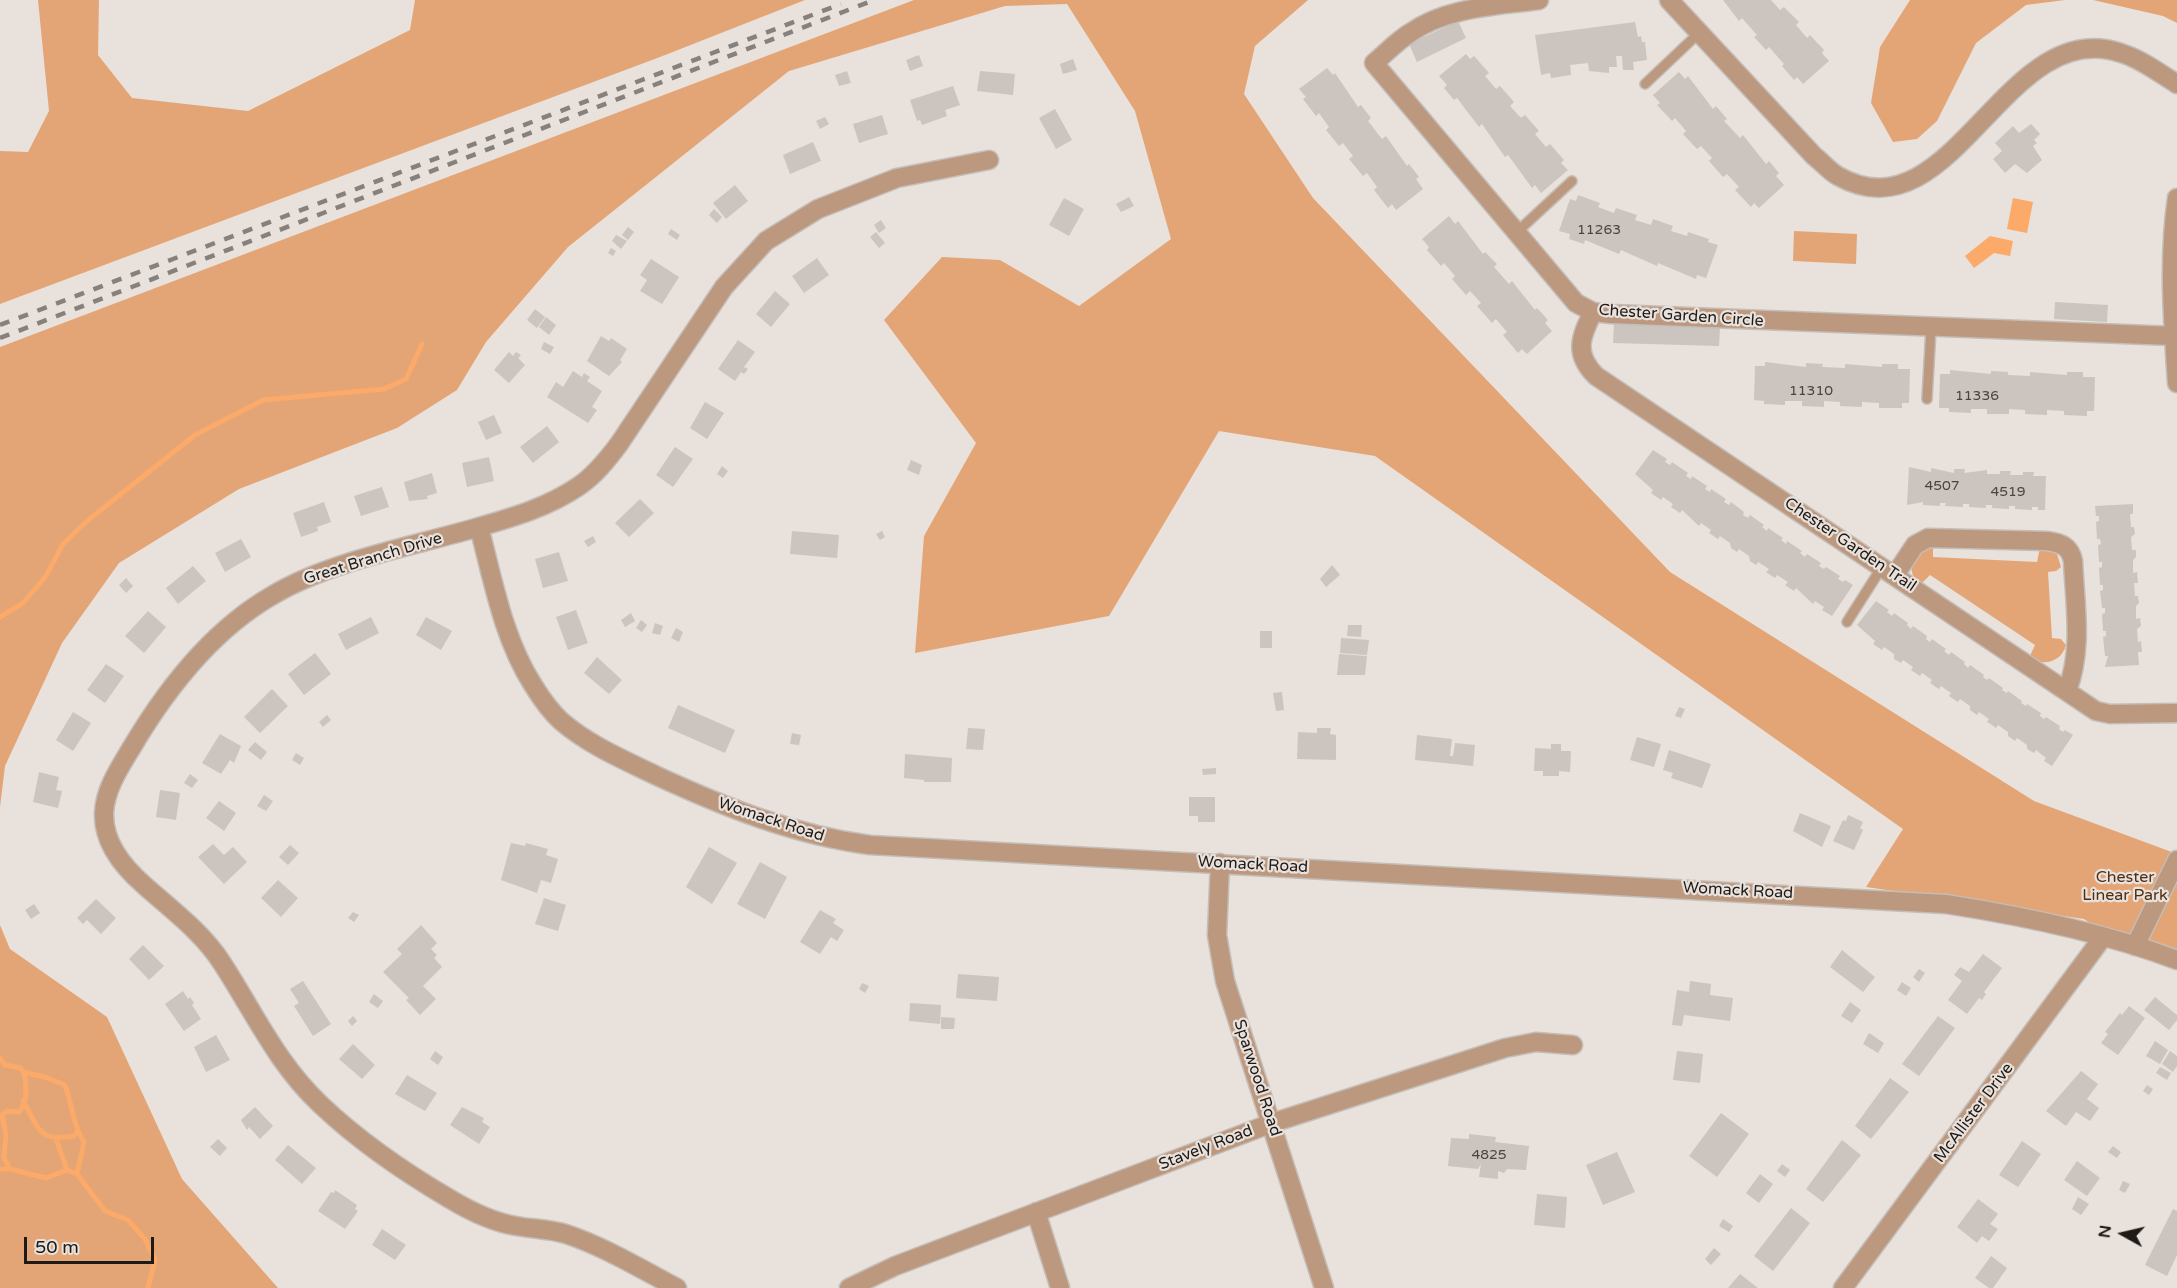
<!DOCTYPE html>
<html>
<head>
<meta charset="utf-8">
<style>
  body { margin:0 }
  #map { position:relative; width:2177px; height:1288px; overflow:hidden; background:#e9e1db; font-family:"Varela Round",sans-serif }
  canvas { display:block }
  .north { position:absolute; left:2093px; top:1204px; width:60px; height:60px; -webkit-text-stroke:4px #e9e1db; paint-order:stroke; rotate:278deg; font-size:16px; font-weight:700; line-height:24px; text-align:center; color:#1d1a18 }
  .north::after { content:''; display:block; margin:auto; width:21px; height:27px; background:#1d1a18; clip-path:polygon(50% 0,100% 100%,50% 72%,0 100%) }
  .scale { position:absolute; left:24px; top:1237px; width:130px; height:27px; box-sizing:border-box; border:3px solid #1d1a18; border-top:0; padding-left:8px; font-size:18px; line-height:21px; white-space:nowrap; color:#1d1a18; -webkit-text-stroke:4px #e9e1db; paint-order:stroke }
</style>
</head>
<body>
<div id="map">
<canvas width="2177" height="1288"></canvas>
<div class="north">N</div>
<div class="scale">50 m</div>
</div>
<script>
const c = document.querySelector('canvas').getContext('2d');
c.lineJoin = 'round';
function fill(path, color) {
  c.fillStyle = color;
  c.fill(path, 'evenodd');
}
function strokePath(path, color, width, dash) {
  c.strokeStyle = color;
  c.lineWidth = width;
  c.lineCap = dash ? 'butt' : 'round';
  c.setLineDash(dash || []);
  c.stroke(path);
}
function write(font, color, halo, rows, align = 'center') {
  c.font = font + ' "Varela Round",sans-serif';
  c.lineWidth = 4.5;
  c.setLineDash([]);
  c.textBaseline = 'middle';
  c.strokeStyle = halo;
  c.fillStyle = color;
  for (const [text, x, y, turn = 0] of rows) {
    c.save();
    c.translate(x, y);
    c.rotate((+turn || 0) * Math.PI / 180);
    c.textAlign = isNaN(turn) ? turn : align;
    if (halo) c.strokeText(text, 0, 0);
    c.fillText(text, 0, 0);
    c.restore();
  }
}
fill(new Path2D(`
  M38,0H99L98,55L132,98L248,111L410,30L415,0H805L660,57L0,304V151L28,152L49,111Z
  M914,0H1308L1255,46L1244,94L1313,198L1670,572L2034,801L2177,854V959L2105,934L2084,919L1866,887L1903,829L1375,456L1219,431L1109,616L915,653L924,536L976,443L884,320L942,257L1000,260L1079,306L1171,239L1135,111L1067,4L1005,6L789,71L568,247L486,342L457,390L397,428L239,489L119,563L62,643L5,766L0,807V347Z
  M1910,0H2065L2026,5L1976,43L1937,121L1917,139L1893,142L1871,103L1880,47Z
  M2093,0H2177V23L2163,16Z
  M1794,231L1857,234L1856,264L1793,261Z
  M1933,546V557L2037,562L2040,548L2057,554L2061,567L2056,571L2048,572L2052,638L2061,639L2066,645C2061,663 2043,666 2029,658L2035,645L1930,575L1921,584L1917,583C1910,572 1910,565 1914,553Z
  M0,925L10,949L107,1017L182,1179L278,1288H0Z`), '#e3a576');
fill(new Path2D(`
  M2013,198L2033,202L2027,233L2007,229Z
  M1990,236L2013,241L2010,256L1994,253L1974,268L1965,256Z`), '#fbaa69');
strokePath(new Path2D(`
  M0,617L23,603L46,576L63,544L87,521L195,435L263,400L384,389L406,379L422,344
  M0,1058L5,1065L21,1068C28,1079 28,1103 19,1112L7,1111L2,1115L6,1134L4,1158L10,1169L46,1178L67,1170L77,1174L105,1211L128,1220L145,1239L155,1260L148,1288
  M23,1072L45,1077L65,1085C72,1104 73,1125 84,1142L77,1174
  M23,1101C40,1130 38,1142 74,1136L77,1132
  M56,1139L67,1170
  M0,1169H10`), '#fbaa69', 5);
fill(new Path2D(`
  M1723,0H1771L1780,10L1784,7L1799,22L1796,25L1807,38L1810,35L1824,50L1822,53L1829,61L1803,84L1797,77L1794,80L1782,66L1784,64L1769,47L1766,50L1754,37L1757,35L1742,18L1739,21Z
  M1458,21L1466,38L1417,62L1409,44Z
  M1635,22L1638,37L1641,36L1642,42H1645L1647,60L1633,62L1634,70H1623L1622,56H1616L1617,67H1609V73L1589,71L1588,63L1570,65L1571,75L1551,78L1550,73L1541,75L1535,35Z
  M1466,54L1470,59L1474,56L1489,73L1485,76L1496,89L1500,86L1514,102L1510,106L1521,118L1525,115L1539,131L1535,134L1546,147L1550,144L1564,160L1561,163L1568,170L1541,193L1535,185L1532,188L1508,155L1505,157L1482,124L1479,127L1457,98L1454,100L1444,88L1447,85L1439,76Z
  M919,55L923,66L910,71L906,60Z
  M1073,59L1077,70L1063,74L1060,64Z
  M1327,68L1333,75L1335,73L1358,107L1361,105L1371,118L1368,121L1382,139L1386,136L1407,166L1409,164L1419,177L1416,179L1423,189L1396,210L1392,204L1388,208L1374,190L1377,187L1367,173L1363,176L1349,159L1353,156L1343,143L1339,146L1326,130L1329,127L1319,113L1316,116L1303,99L1306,97L1299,89Z
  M847,71L851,83L839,86L835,75Z
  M980,71L1015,74L1013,95L977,91Z
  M1679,72L1685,79L1688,76L1713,109L1716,106L1727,119L1724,121L1740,138L1743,135L1766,164L1769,161L1779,173L1776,176L1784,185L1759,208L1754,203L1751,207L1735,190L1739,187L1727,174L1723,177L1709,161L1712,158L1701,146L1697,149L1683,134L1686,131L1675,118L1672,121L1657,105L1660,103L1653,95Z
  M953,86L960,105L945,110L947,116L922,125L920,120L917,121L910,100Z
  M1055,109L1072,140L1056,149L1039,118Z
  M882,115L888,134L859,143L853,124Z
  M825,117L829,124L820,129L816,121Z
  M2031,124L2040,134L2034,140L2037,143L2033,146L2042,160L2027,173L2015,164L2005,173L1993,159L2002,151L1995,143L2013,126L2019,133Z
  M813,142L821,161L790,174L783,155Z
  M735,185L748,201L726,219L713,203Z
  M1578,195L1600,203L1598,207L1614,213L1616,208L1637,215L1635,220L1651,225L1653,219L1673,226L1671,231L1687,236L1688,232L1709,239L1708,242L1718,245L1706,278L1697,275L1696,279L1658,263L1657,266L1621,250L1619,254L1585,240L1584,244L1569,239L1570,234L1559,231L1570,199L1576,201Z
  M1129,197L1134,206L1121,212L1116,204Z
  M1064,198L1084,209L1069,236L1049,225Z
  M714,209L722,217L717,223L709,215Z
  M1449,216L1455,224L1458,221L1483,254L1485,252L1497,264L1494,267L1509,284L1512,281L1535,310L1537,308L1548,320L1545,323L1552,331L1527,354L1522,349L1518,353L1503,335L1507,332L1496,319L1492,323L1477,306L1481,303L1470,291L1466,295L1452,279L1455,276L1444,263L1441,266L1427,250L1429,247L1422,239Z
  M881,220L886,228L879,233L874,225Z
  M628,227L634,232L628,240L622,235Z
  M671,229L680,235L677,240L668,234Z
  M876,232L885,243L879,248L870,237Z
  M616,235L627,241L621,249L612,241Z
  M611,248L616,251L613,256L608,253Z
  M817,258L829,275L804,293L792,276Z
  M651,259L679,277L662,304L640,291L647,280L640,275Z
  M775,291L790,304L771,327L756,314Z
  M2055,302L2108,305L2107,322L2054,319Z
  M535,309L545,317L537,328L527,320Z
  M546,317L556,325L549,335L539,327Z
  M1614,324L1720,327L1719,346L1613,343Z
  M601,336L609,341L611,338L627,349L620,360L622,362L609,376L587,361Z
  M738,340L755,352L744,367L748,369L744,374L741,372L735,381L718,369Z
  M544,342L554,347L550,354L541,349Z
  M509,352L513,356L516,352L521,355L518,358L525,365L509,383L494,370Z
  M1765,362L1806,367V363L1823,364L1822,367L1845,368V364L1882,367V364H1898V369H1910L1909,403H1902V408H1879V403L1862,402V407L1840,406V402L1824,401V407L1802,406V401H1785V405L1764,404V401L1754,400L1755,366H1765Z
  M1950,370L1991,374V371L2008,372V375L2030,376V372L2067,375V372H2083V377H2095L2094,411H2087V416L2064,415V411L2047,410V415L2025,414V410L2009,409V414H1987V409H1971V413L1949,412V408H1939L1940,374H1950Z
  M573,371L582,377L584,373L590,377L587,381L602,391L592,407L597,410L588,423L547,397L556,382L563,387Z
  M705,402L724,413L707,439L690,428Z
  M494,415L502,433L486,440L478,422Z
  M547,426L559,442L533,463L520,447Z
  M675,447L693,459L673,487L656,475Z
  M1653,450L1667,459L1665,462L1670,465L1672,462L1688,473L1686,476L1691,479L1692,476L1707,486L1705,489L1710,492L1711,489L1726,499L1724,502L1729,505L1731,502L1744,512L1743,515L1748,518L1750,515L1764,525L1762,527L1767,531L1768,528L1783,538L1781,540L1786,544L1787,541L1802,551L1800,553L1805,557L1807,554L1821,563L1819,566L1824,569L1826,567L1840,576L1838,579L1843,582L1845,580L1853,585L1832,616L1822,610L1824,607L1815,601L1813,604L1796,588L1794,591L1785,585L1788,582L1777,575L1775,578L1766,572L1769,569L1758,562L1756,565L1750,561L1749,556L1739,549L1737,552L1731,548L1730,543L1720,536L1718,539L1709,533L1711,530L1701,523L1699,526L1682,510L1680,513L1671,507L1673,504L1663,497L1661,500L1651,493L1653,490L1635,474Z
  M489,457L494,481L467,487L462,463Z
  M911,460L922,465L919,475L907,470Z
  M722,466L728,471L723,478L717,474Z
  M1909,467L1931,472V468L1954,473V469H1965L1964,473L1987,470V474H2000V471H2011L2010,475H2023V472H2034L2033,476H2046L2045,510H2038V507H2032V510L2015,509V506H2009V509L1992,508V505H1986V508L1969,507V504H1963V507L1945,506L1946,503H1940V506L1923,505V502L1907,505Z
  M432,473L437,493L427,496L428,499L409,501L404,482Z
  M382,487L389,507L361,516L354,496Z
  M640,499L654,513L629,537L615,523Z
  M324,502L331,522L317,527L318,531L301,537L293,513Z
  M2133,504V514H2130L2131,527H2134L2135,534L2131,537L2132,550H2136V557L2133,560V573L2137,572L2138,583H2134L2135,596H2138L2139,603L2136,606V619L2140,618L2141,626L2137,629L2138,642L2141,641L2142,652H2138L2139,665L2105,667L2108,656H2105L2103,637L2106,636V631H2103L2102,614L2105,613V608H2102L2100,591L2103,590V585H2100L2099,568L2102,567V562H2099L2098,545L2101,544L2100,539H2097L2096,522L2099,521V516H2096L2095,506Z
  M792,531L839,535L837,558L790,554Z
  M882,531L885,537L880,540L876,534Z
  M593,536L596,542L588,547L584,541Z
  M241,539L251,557L225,572L215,553Z
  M559,552L568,581L543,588L535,559Z
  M1332,565L1340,575L1326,587L1320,579Z
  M193,566L206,581L178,604L166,588Z
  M126,578L133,586L126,593L119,585Z
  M1876,601L1889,610L1887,612L1892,616L1894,613L1908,623L1907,625L1911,629L1913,626L1927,636L1926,639L1930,642L1932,639L1946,649L1944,651L1949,655L1951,652L1965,662L1964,664L1968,668L1970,665L1984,675L1983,677L1987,680L1989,678L2003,688L2002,690L2007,693L2008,691L2022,701L2021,703L2026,706L2027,704L2041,713L2040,716L2044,719L2046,717L2060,726L2059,729L2063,732L2065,730L2073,735L2052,766L2044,761L2046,758L2036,750L2034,753L2027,749V745L2017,738L2015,741L2008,736V732L1998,725L1996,728L1989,723L1987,722L1989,719L1979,712L1977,715L1970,710V706L1960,699L1958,702L1949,696L1951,693L1941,686L1939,689L1930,683L1932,680L1922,673L1920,676L1911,670L1913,667L1903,660L1901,663L1894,659V654L1884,647L1882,650L1873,644L1875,641L1857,625Z
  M576,610L588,643L568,650L556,617Z
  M148,611L166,627L144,653L125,636Z
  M631,613L635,621L625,627L621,620Z
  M371,617L379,633L346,650L338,634Z
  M426,617L452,631L441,650L416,635Z
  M641,620L647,625L642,632L636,628Z
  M655,623L663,626L660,635L652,633Z
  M1348,625H1362L1361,637L1347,636Z
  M676,628L683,632L679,642L671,638Z
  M1260,631H1272V648H1260Z
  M1341,638L1369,640L1367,655L1340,653Z
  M315,653L331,674L304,695L288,674Z
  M1339,654L1367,656L1365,675H1337Z
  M597,657L622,680L609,694L584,673Z
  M106,664L124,676L105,703L87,690Z
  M272,689L288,706L260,733L244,717Z
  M1282,692L1284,710L1276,711L1273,693Z
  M678,705L735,730L725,753L668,728Z
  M1679,707L1685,709L1681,718L1675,716Z
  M73,712L91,723L73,751L56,740Z
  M327,715L331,720L323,727L319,722Z
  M968,728L985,729L983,750L966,749Z
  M1317,728H1331L1330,734L1336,735V760L1297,759L1298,732L1317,733Z
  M792,733L801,735L799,745L790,744Z
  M220,734L241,746L234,763L230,760L221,774L202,763Z
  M1417,735L1452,739L1450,756H1453L1455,743L1475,745L1473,766L1415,760Z
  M1637,737L1661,744L1654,767L1630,760Z
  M255,742L267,752L261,760L248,750Z
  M1551,744H1561V751H1571L1570,772L1559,771V776H1543V771H1534L1535,748L1551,749Z
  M1669,750L1711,764L1702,788L1671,778L1673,773L1663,770Z
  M296,753L304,758L300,765L292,760Z
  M905,754L952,758L951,782H924V780L904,778Z
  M1216,768V774L1203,775L1202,769Z
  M39,772L59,777L56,790L62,791L58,808L33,802Z
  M190,774L198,780L192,788L184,783Z
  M160,790L180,793L176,820L156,817Z
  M264,795L273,801L266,811L257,806Z
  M1189,797H1215V822H1198V816H1189Z
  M219,801L236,813L224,831L206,818Z
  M1800,813L1831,826L1822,847L1793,831Z
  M1848,815L1863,822L1860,828L1863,830L1854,850L1833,841L1843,820L1846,821Z
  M511,843L525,846L526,843L548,849L546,855L558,859L551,883L541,880L537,893L501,880Z
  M213,844L224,855L233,847L247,862L224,884L198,857Z
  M290,845L299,853L288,865L279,857Z
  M709,847L737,863L712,904L686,887Z
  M760,862L787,877L765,919L737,904Z
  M278,880L298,898L281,917L261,898Z
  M544,898L566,905L558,931L535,924Z
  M96,899L116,918L101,934L87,920L83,924L77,918Z
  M34,904L40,913L31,919L25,910Z
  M820,910L836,919L833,923L844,930L837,941L831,937L820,954L800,942Z
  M353,912L359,915L354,922L348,918Z
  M421,925L437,943L431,949L437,955L434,958L442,967L423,986L436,999L420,1015L406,1000L409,998L383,972L402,954L397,949Z
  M143,945L164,966L149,980L129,959Z
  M1842,950L1875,977L1863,992L1830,967Z
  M1983,954L2002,968L1984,992L1986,994L1982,1000L1979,998L1967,1014L1948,1000L1962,981L1954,975L1960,967L1969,972Z
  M1919,969L1925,973L1919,982L1913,977Z
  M958,974L999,977L997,1001L956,998Z
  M303,981L331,1024L313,1036L294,1006L299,1003L290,989Z
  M1690,981L1711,984L1710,995L1733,998L1730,1021L1684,1015L1682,1026L1672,1025L1677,990L1689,992Z
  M1902,982L1911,988L1906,996L1897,990Z
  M862,983L869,986L865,993L859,989Z
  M183,991L188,999L190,997L194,1003L192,1005L201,1019L184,1031L165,1004Z
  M374,994L383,1001L378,1008L369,1002Z
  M2155,997L2177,1015V1020L2169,1030L2144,1010Z
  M1850,1002L1861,1010L1852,1023L1841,1016Z
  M910,1003L941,1005L940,1024L909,1021Z
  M2129,1006L2145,1018L2118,1055L2101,1043L2108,1034L2105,1032L2120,1013L2122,1015Z
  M353,1016L357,1021L352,1026L348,1021Z
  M1938,1016L1955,1028L1919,1076L1902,1064Z
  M941,1017L955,1018L954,1029H941Z
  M1869,1033L1884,1043L1878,1053L1863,1044Z
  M216,1035L230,1060L206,1072L194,1047Z
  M2155,1041L2168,1050L2160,1064L2146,1056Z
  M353,1044L375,1065L362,1079L339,1059Z
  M435,1051L443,1057L438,1065L430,1059Z
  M1677,1051L1703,1054L1700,1083L1673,1080Z
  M2170,1051L2177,1056V1066L2173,1072L2162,1064Z
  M2160,1067L2171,1073L2167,1080L2156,1073Z
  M2081,1071L2098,1084L2087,1099L2099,1108L2090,1121L2076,1112L2066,1126L2046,1111Z
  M407,1075L437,1093L425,1111L395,1094Z
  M1890,1078L1909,1092L1871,1139L1855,1126Z
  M2147,1085L2153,1089L2149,1095L2143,1091Z
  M255,1107L273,1126L260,1139L249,1127L247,1130L241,1120Z
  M462,1107L484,1118L482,1122L490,1127L479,1144L450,1125Z
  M1721,1113L1749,1134L1717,1177L1689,1156Z
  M1469,1134L1496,1137L1495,1142L1529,1146L1526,1170L1507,1169L1504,1173L1498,1171V1179L1479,1177L1481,1164L1478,1169L1448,1166L1451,1138L1469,1139Z
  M218,1139L227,1148L220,1156L210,1147Z
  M1842,1140L1861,1155L1823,1202L1806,1189Z
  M2022,1141L2041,1154L2018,1187L1999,1175Z
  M288,1145L316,1168L302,1184L275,1160Z
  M2113,1146L2121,1152L2117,1158L2108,1152Z
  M1617,1152L1635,1192L1603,1205L1586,1165Z
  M2077,1161L2100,1178L2087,1196L2064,1180Z
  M1782,1164L1790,1170L1785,1177L1777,1171Z
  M1760,1174L1773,1184L1759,1203L1746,1193Z
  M2123,1181L2130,1184L2125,1193L2119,1190Z
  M335,1190L357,1205L355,1209L358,1211L345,1229L318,1211L331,1192L334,1193Z
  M1537,1194L1567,1197L1565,1228L1534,1225Z
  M2078,1197L2089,1204L2081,1215L2072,1209Z
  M1978,1199L1998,1214L1990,1224L1998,1229L1989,1241L1982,1236L1977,1243L1957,1227Z
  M1791,1208L1810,1223L1773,1271L1754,1256Z
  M2173,1209L2177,1211V1255L2167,1276L2145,1265Z
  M1723,1219L1733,1226L1729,1232L1719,1226Z
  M382,1229L406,1245L395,1260L372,1245Z
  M1714,1248L1721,1254L1711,1265L1705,1259Z
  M1991,1256L2007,1268L1993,1288H1989L1975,1278Z
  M1740,1274L1758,1288H1728Z`), '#ccc4bf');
const lane = new Path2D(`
  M1645,84L1700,32
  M1517,232L1572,181
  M1927,399L1931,328
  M1847,622L1882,567`);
const street = new Path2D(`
  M1539,0C1496,6 1447,7 1410,33C1397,41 1386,53 1374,63L1576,303L1593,312L1611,314L2174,336
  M1669,0L1814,156C1822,162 1829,171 1838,176C1953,241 2005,13 2121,53C2141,59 2159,73 2177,84
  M2177,198C2168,260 2173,321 2177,383
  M1593,312C1580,338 1574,354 1596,376L2096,711L2110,714L2177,713
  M479,527C493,580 503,638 533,685C541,698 550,711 561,721C589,745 622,759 655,775C724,807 794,835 870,845L1946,904C2023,916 2103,932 2177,960
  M1895,575L1915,545L1928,538L2047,541C2061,543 2070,546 2073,561C2075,605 2083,649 2067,691
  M1220,863L1217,935L1225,981L1324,1288
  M2135,946L2177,860
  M1036,1212L1060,1288
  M677,1288C641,1269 605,1247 566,1234C550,1229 533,1229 516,1226C492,1222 470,1211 450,1199C404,1172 359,1141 321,1105C277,1064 254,1012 222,963C203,933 172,910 145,886C124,868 103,843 104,813C105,789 120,767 132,747C167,688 212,630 273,595C330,561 414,546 479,527C514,517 548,507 579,486C595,475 607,460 619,444L724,287L766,241L818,209L897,178L989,160
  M849,1288L895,1266L1272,1123L1505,1048L1536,1042L1573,1045
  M1843,1288L2103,937`);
strokePath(lane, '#c4bdb8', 12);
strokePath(street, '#c4bdb8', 21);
strokePath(lane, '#bc987e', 9);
strokePath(street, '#bc987e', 18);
strokePath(new Path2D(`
  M0,325L841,4
  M0,338L874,0`), '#87817d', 4.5, [10, 10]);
write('14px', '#494442', null, [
  ["11263",1599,230],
  ["11310",1811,391],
  ["11336",1977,396],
  ["4507",1942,486],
  ["4519",2008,492],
  ["4825",1489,1155]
]);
write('16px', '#1d1a18', '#e9e1db', [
  ["Chester Garden Circle",1681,316,4],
  ["Chester Garden Trail",1850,545,34],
  ["Great Branch Drive",373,559,-17],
  ["Womack Road",771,820,18],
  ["Womack Road",1253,865,3],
  ["Womack Road",1738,891,3],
  ["Sparwood Road",1257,1078,72],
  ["McAllister Drive",1974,1113,-53],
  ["Stavely Road",1206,1148,-21]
]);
write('16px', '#4f2e13', '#e9e1db', [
  ["Chester",2125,878],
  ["Linear Park",2125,896]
]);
</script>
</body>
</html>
